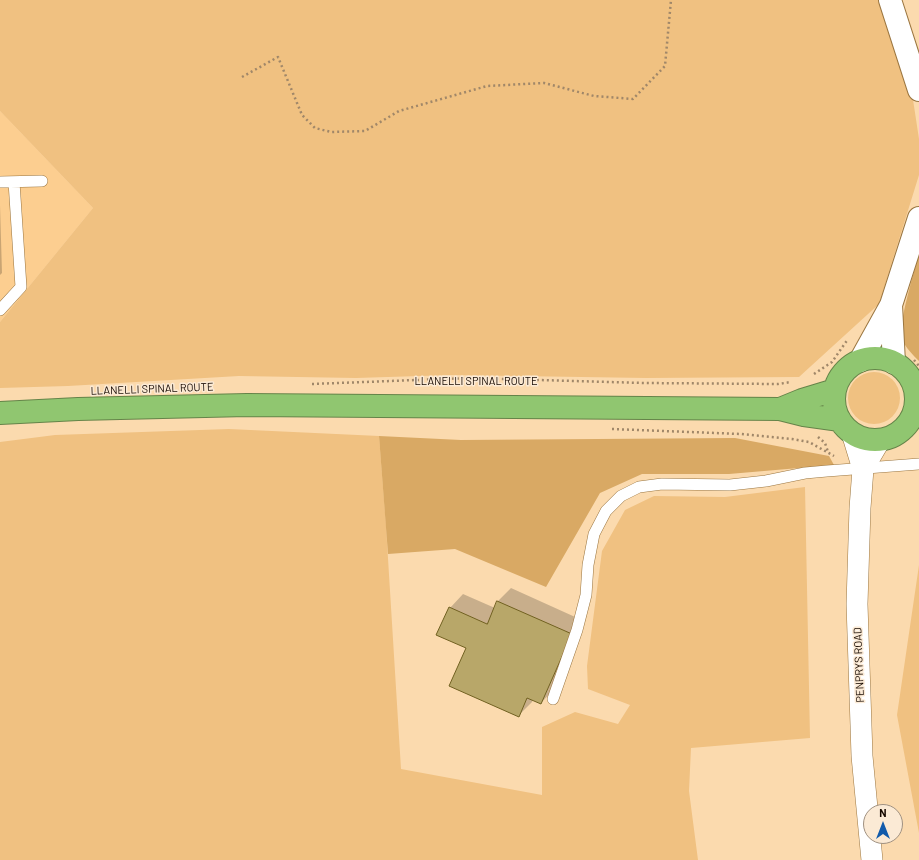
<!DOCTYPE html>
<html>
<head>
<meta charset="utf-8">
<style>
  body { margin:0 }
  #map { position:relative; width:919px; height:860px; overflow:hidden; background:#fbdaae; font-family:Barlow,sans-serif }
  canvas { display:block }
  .north { position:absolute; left:863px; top:804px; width:40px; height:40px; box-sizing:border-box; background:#fbead5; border:1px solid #9f9080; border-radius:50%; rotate:0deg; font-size:11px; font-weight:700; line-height:16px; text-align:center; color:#160900 }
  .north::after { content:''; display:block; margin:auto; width:14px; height:18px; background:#125bab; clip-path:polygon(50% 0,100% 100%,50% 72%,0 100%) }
</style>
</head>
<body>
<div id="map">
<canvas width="919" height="860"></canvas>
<div class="north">N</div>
</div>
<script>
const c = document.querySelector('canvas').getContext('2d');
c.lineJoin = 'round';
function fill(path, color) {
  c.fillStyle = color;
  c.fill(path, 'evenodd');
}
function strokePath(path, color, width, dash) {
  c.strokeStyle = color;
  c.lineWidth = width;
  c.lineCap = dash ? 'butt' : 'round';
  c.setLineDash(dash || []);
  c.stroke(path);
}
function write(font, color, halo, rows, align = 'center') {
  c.font = font + ' Barlow,sans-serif';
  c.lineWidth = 3;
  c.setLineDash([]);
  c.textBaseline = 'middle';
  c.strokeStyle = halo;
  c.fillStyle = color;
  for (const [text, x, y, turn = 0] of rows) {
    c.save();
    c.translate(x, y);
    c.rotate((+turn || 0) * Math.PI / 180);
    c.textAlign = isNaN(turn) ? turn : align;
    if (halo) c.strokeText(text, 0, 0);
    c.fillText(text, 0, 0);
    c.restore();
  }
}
fill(new Path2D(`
  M0,111L93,208L0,322Z`), '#fcce90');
fill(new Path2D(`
  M0,0H881L912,93L919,139V175L879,304L799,377L646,378L452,375L356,378L239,376L68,386L0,388V322L93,208L0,111Z
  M848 398a26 26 0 1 1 52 0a26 26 0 1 1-52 0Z
  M229,429L379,436L386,526L401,769L542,795V727L575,712L618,724L630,705L588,689L587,666L602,551L625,510L654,496L725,497L805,487L810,738L691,748L689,791L698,860H0V442L55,435Z
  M919,565V833L897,715Z`), '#f0c181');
fill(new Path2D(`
  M919,254V361C913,355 905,347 902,339C897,327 915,269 919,254Z
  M379,436L461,440L735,438L829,456L834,465L729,474H642L600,493L546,587L455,549L388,554Z`), '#d9a964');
fill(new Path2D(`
  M0,205L2,273L0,275Z
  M511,588L584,621L554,689L541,703L533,699L532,702L518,716L467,647L450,608L463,594L495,608L498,601Z`), '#0003');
const building = new Path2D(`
  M497,601L572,634L541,704L527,698L519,717L449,686L466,648L436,635L449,607L487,624Z`);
fill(building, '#b8a769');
strokePath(building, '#706020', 1);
const lane = new Path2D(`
  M0,182L42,181
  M0,310L21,287L14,182
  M553,699L577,630L586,595L588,565L594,534L606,511L621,496L639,487L662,484L730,485L766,481L805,473L827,471L919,464`);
const street = new Path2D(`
  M852,433L863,469L860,508L857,604L862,756L872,860
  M863,469L880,440`);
const secondary = new Path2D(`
  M890,0L919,90
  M891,305L894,363
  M860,361L891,305L919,218`);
const highway = new Path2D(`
  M834 399a41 41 0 1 1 82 0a41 41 0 1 1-82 0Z
  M780,409L802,400L835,390
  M0,413L78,409L247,405L780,409L804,415L840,420`);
strokePath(lane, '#9b7640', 12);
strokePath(street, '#9b7640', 22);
strokePath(secondary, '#9b7640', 24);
strokePath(highway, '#658449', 24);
strokePath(new Path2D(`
  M242,77L278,57L302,115L315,128L331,132L365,131L399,111L487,86L544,83L594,96L633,99L665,66L671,0
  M914,360L919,366
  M814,374L832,362L848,339
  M312,384L469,378L644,383L778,384L791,382
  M612,429L741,434L792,439L809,442L834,456
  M818,437L825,443L828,452`), '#a08769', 2.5, [2, 3]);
strokePath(lane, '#fff', 11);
strokePath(street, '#fff', 21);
strokePath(secondary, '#fff', 22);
strokePath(highway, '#90c670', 22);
write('11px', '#160900', '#fbead5', [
  ["LLANELLI SPINAL ROUTE",476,381],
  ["LLANELLI SPINAL ROUTE",152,389,-2],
  ["PENPRYS ROAD",859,665,-92]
]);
</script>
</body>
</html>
